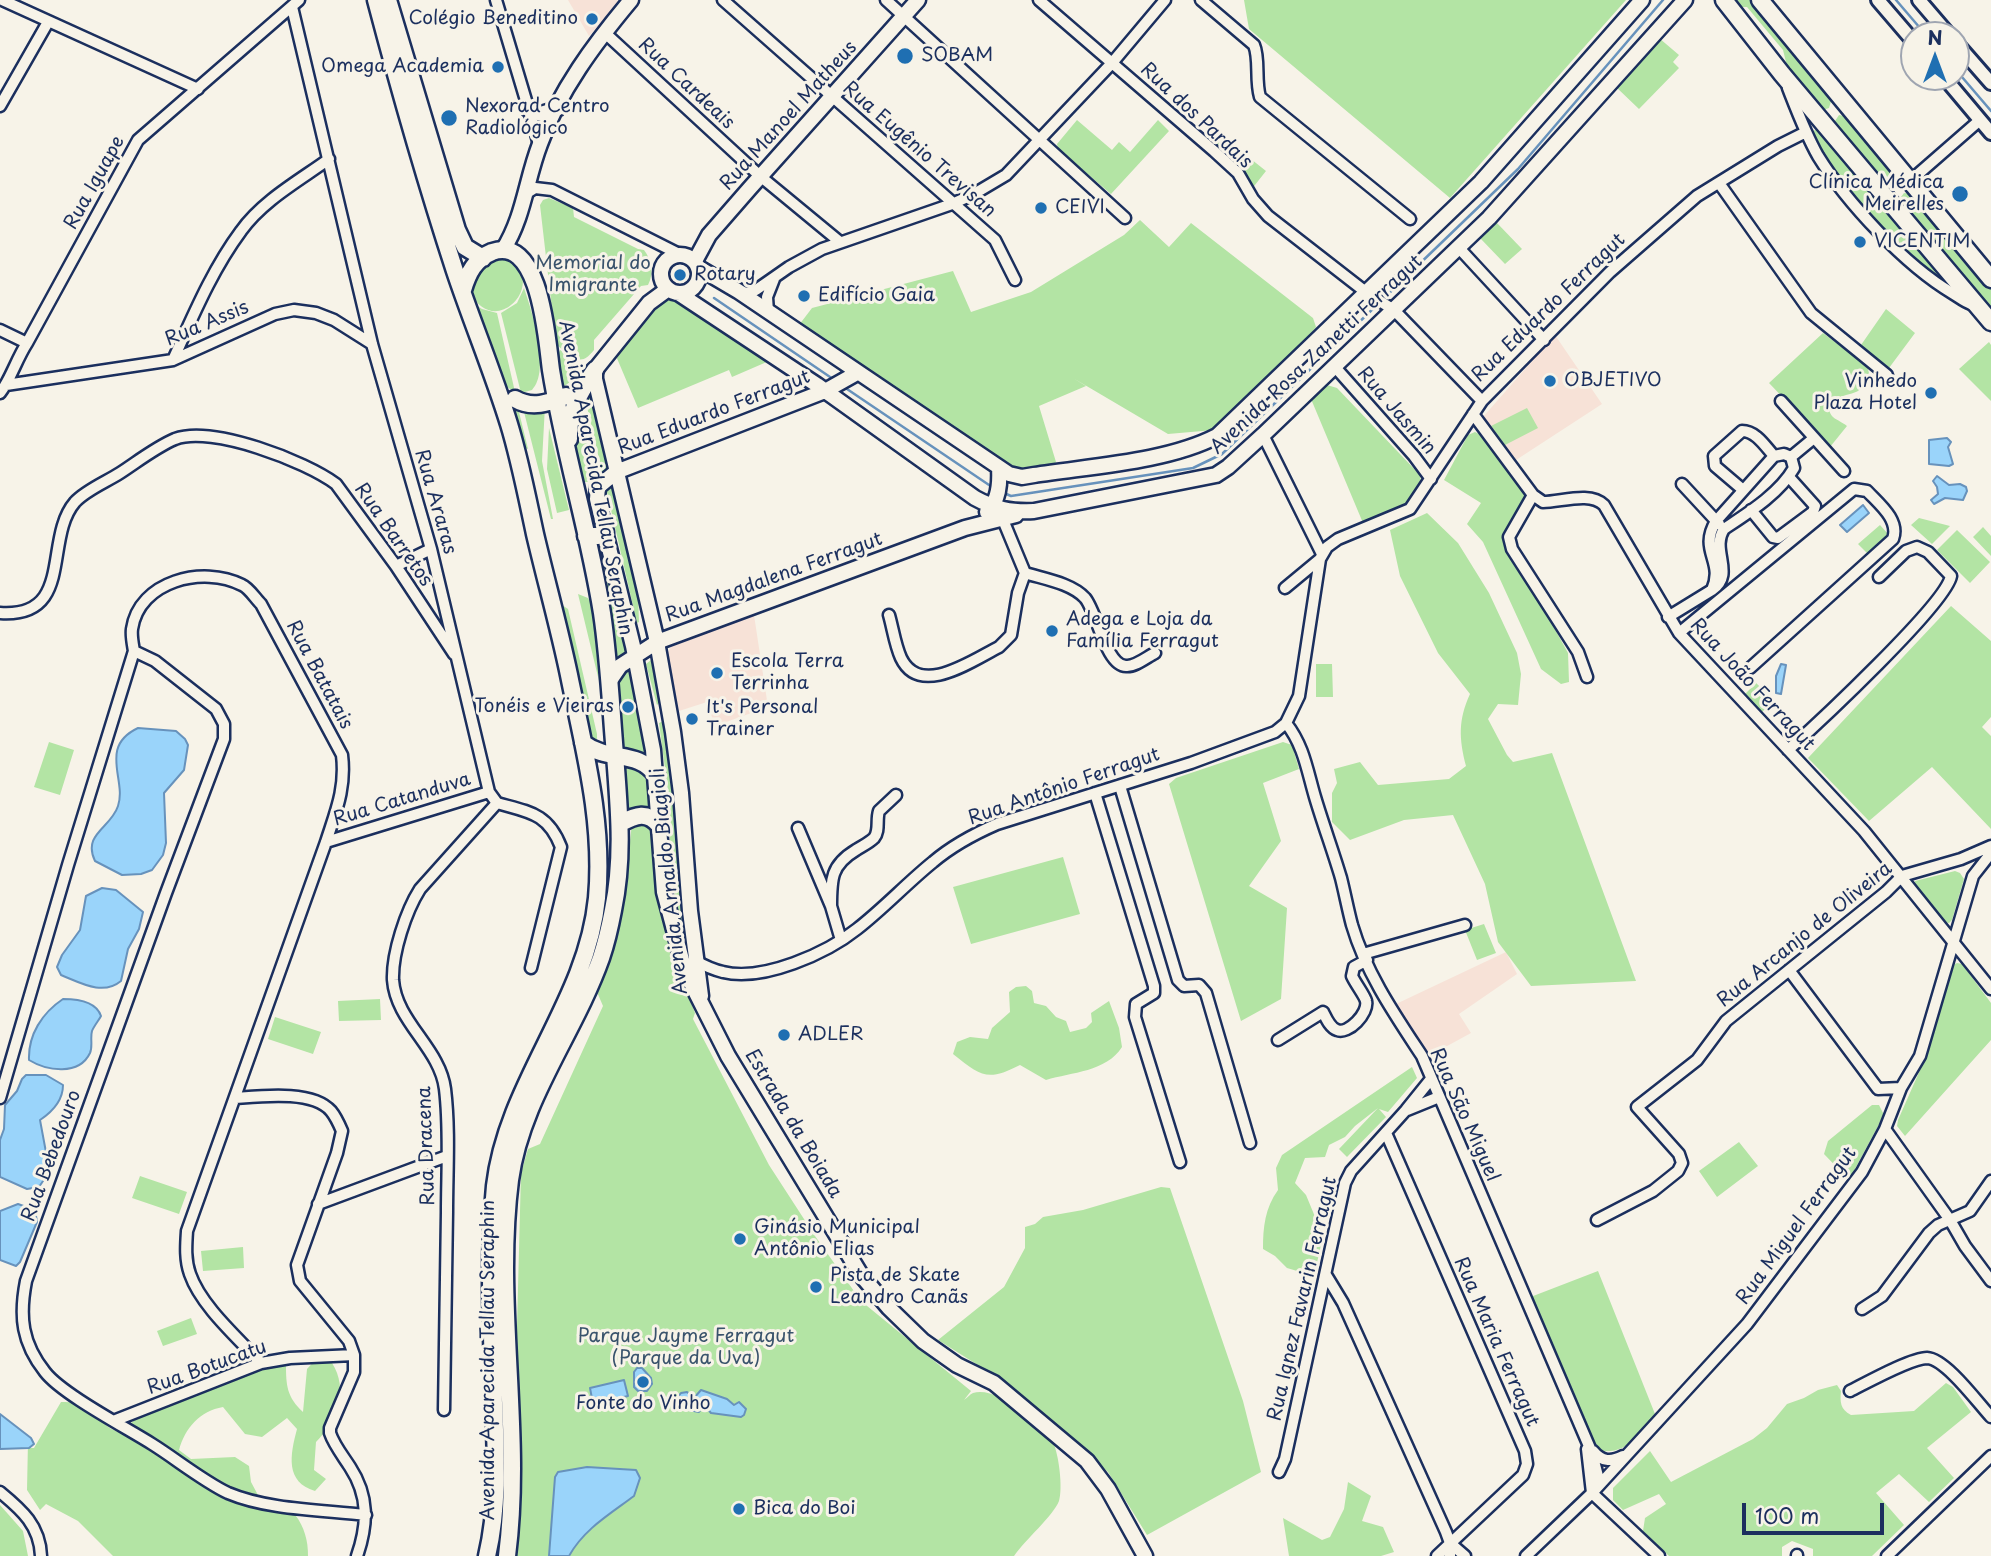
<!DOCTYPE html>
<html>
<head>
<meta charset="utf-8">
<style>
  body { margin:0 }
  #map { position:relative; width:1991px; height:1556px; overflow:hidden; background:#f7f3e8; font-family:"Playpen Sans",sans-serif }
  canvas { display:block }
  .north { position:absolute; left:1900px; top:21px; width:70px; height:70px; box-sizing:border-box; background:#f7f3e8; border:2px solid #9fa5b1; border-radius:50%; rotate:0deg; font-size:19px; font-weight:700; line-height:28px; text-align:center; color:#1b2f5e }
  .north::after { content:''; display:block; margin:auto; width:24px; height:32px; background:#1f6fb2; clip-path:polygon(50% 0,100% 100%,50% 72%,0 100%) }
  .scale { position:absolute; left:1742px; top:1503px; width:142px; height:32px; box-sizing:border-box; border:4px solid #1b2f5e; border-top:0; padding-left:9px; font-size:21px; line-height:24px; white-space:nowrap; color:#1b2f5e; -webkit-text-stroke:5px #f7f3e8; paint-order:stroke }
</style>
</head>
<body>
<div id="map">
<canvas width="1991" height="1556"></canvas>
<div class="north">N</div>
<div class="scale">100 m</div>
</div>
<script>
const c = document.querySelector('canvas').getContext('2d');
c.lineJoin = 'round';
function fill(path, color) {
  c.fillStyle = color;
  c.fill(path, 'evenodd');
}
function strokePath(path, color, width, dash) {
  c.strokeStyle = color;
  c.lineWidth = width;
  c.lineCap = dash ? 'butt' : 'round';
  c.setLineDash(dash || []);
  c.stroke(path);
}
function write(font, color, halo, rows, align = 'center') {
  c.font = font + ' "Playpen Sans",sans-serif';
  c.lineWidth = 6;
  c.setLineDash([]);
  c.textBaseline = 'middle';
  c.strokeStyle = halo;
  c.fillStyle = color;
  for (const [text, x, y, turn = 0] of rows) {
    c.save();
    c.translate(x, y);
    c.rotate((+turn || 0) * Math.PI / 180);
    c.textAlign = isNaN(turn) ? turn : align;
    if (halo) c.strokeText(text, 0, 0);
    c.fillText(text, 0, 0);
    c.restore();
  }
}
fill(new Path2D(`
  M568,0H617L619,2L589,36Z
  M1555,335L1602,404L1516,460L1483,417Z
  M754,615L768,707L715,726L707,702L679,711L669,663L668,652L671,647Z
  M1506,952L1517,974L1459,1014L1471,1033L1427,1057L1396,1004Z`), '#f7e2d7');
fill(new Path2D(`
  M1244,0H1626L1450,198L1249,29Z
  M1728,0H1753L1832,98L1829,108L1823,110L1789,74L1783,50L1747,7H1734Z
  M1659,38L1679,55L1673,62L1679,68L1639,109L1616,87Z
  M1839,115L1848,117L1896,175L1897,181L1892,187L1886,188L1833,124Z
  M1077,120L1112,150L1119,142L1130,152L1158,120L1169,131L1111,194L1058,149L1057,144Z
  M1818,129L1944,278C1917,277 1843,186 1826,161C1820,153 1817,141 1813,131Z
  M1217,132L1266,171L1251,190L1229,158L1210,139Z
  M1904,193L1913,194L1991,288V318L1898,201Z
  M549,198L573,208L574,217L638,249L644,250C652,260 654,274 648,285L641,286L594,340V350C585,361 582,361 570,357L575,378L562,388C556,376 554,361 560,350L566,353L556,344L540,205L543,200Z
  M1140,220L1169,247L1191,223L1313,318L1316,327L1301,345L1214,430L1168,434L1073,378L1086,386L1039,406L1056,462C1046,476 1025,470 1010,469L799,325L812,308L953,271L971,312L1031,292L1124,235Z
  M1497,223L1522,249L1505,264L1480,238Z
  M499,257C556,273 497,345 470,292L475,267Z
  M524,288C532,311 551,371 532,390L521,393L501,313L517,303Z
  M669,299L677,300L769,361L732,377L729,370L638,408L616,356L662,302Z
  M473,303L482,309L497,313L515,392L502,384Z
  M1886,309L1915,333L1889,368L1861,345Z
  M1823,333L1867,366L1869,373C1862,402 1844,388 1828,405C1830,420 1837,418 1847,426L1830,447L1769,383Z
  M1989,342L1991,345V401L1959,369Z
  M1327,385L1337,388L1420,475L1421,482L1404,507L1363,523L1311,399Z
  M589,387L608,467L602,472L584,394Z
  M503,400L518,408L528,449L518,445Z
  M581,404L597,472L589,482H583L572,436Z
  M545,406L542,461L553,519H551L523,408Z
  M1527,408L1538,428L1505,445L1491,426Z
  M549,428L569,510L557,513L547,469Z
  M1475,432L1481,435L1526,495L1504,533V544L1534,591L1568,653L1569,682L1561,684L1541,669L1483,542L1467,524L1481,503L1444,480L1468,435Z
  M606,488H612L615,492L640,594L638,595L639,622L637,623Z
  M1427,513L1458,543L1489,593L1517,653L1521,674L1518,705L1498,704L1488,719L1507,755L1513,762L1552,753L1636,981L1531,986L1498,942L1485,884L1453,815L1404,820L1350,840L1332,822V793L1337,783L1334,769L1360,762L1378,785L1449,779L1466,766C1459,739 1458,720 1470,694L1438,653L1400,576L1390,530Z
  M1919,518L1950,526L1932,544L1911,525Z
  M1880,525L1889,535L1868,554L1858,544Z
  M1983,527L1991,536V556L1973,537Z
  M1957,530L1990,562L1970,583L1937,550Z
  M596,545H602L627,651L613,660Z
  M578,594L588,598L593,606L599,681Z
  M556,601L568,609L597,734V740L593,739L577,696Z
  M1951,606L1991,641V717L1982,727L1991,736V829L1932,767L1869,821L1808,758Z
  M651,660L659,703L657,705L646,664Z
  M1316,664H1332L1333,697H1316Z
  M630,667L646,749L647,758L619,753L616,678Z
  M1756,683L1774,700L1762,712L1744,695Z
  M666,720L681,861L676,868L671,865L668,791L659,723Z
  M49,742L74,750L60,795L34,787Z
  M1283,742L1292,745L1299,769L1263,783L1281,841L1249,886L1287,908L1281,999L1241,1021L1169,784L1176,778Z
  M626,765C649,772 649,786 651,807L628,809L624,769Z
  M632,822L651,823L657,897L671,950L695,1013L693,1019L769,1165L815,1236L861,1301L971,1391L964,1400C967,1398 970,1394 973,1393C996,1385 1043,1423 1053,1442C1059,1455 1063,1488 1059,1501C1053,1516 1025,1540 1014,1556H511L521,1173L528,1149L540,1144L603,1006L597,992C616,937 627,880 632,822Z
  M1063,857L1080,914L971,944L953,887Z
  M1955,871L1960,873L1964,879L1952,920L1949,923L1942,922L1914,886L1915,881Z
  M677,882L682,885L687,945L684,947L669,887Z
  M1484,924L1496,953L1477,960L1465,930Z
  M1957,963L1962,964L1991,1003V1040L1905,1136L1897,1126L1898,1120L1924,1061L1953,965Z
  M1026,986L1032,991L1034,1003L1046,1006L1056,1017L1066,1021L1070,1032L1086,1028L1092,1022L1091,1013L1109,1001L1119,1028L1122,1047C1106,1072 1072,1072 1046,1080L1020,1065C987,1082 981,1076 953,1054L957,1042L970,1037L988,1039L992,1028L1010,1012L1009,992L1016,987Z
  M380,999L381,1020L339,1021L338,1001Z
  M275,1017L321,1032L313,1054L268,1039Z
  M1412,1067L1417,1078L1388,1112L1379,1109L1386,1117L1347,1157L1339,1149L1378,1108L1355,1126L1345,1137L1329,1145L1325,1157L1305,1158L1295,1183L1306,1195L1323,1236L1314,1276L1287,1268L1275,1256L1263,1249C1263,1227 1265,1208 1278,1190L1276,1168L1282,1155Z
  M1872,1105H1879L1884,1115L1849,1180L1824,1154L1828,1141Z
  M1739,1142L1758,1166L1717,1197L1699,1171Z
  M140,1176L187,1192L179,1214L132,1198Z
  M1161,1187L1170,1188L1243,1401L1261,1472L1147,1535L1108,1472L1008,1384L938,1340L1004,1287L1025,1248V1227L1035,1224L1043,1217L1083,1210Z
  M243,1247L244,1268L203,1271L201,1251Z
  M1598,1271L1655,1414C1639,1433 1629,1454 1601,1451L1594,1441L1528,1298Z
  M191,1318L197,1334L163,1346L157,1331Z
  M277,1356L286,1364C286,1386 287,1397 303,1412L307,1369L317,1358L332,1363C349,1389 337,1421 316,1442L314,1470L326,1479L315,1491C285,1482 290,1455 297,1429L287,1418L262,1437L245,1434L223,1407C200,1411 185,1428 179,1450L191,1459L235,1457L249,1466L251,1482L259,1497C290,1497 309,1526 308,1556H113L78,1521L46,1504L40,1510L27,1490L28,1441L31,1448H34L61,1402C66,1402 73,1402 78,1403C96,1408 102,1429 120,1432L142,1414Z
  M1946,1383L1953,1387L1971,1412L1927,1448L1954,1478L1929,1502L1899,1474L1876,1493L1904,1525L1872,1556H1813V1549L1792,1541L1782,1547V1556H1669L1643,1531L1645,1518L1666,1504L1659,1494L1623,1510L1613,1500V1488L1650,1451L1671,1482L1753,1439L1767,1428L1787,1404L1804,1398L1818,1390L1837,1385L1841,1391C1840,1402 1840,1409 1851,1415L1914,1411Z
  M1348,1482L1371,1496L1362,1521L1383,1527L1394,1552L1381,1556H1289L1283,1518L1322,1540L1330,1537L1344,1509Z
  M0,1505L23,1531L28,1556H0Z`), '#b3e4a4');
const water = new Path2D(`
  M1947,438L1951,442L1948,447L1953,464L1949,466L1929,464V440Z
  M1937,476L1949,485L1960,484L1966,487L1967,491L1963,500L1945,498L1934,504L1931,500L1938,494L1937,487L1933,481Z
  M1863,505L1869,513L1847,532L1840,525Z
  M1781,664L1786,665L1781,694L1776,693V676Z
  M138,728L176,731L185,739L188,745L184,770L164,793L166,843L163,855L152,870L141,874L122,875L95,861C82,834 111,828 118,806C127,780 98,747 138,728Z
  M102,888L116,890L143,912L139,929L128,949L121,981C103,996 81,983 61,975L57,967L62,955L80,930L86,896Z
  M63,999C77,999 96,1001 101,1016C99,1020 94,1026 92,1031C90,1038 93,1046 90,1053C79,1076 47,1071 29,1060C28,1035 42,1013 63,999Z
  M26,1075H46L63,1085C63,1101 52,1112 40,1120L48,1163L43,1181L39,1187L27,1189L0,1177V1140L4,1129L5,1105L17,1091L22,1079Z
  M18,1204L35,1210L37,1222L20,1262L16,1266L0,1260V1211Z
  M637,1368H642L651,1378L652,1384L647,1391H638L634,1387V1372Z
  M624,1380L628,1396L593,1404L590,1388Z
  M701,1390L727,1399L734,1405L739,1402L746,1409L744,1415L741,1417L711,1413L704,1405L699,1412L683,1409L678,1405L677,1398L681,1393L687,1392L694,1398Z
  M0,1414L31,1438L34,1444L29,1448L0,1449Z
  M587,1467L636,1470L640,1478L634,1496C610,1514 584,1529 569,1556H549L555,1477L558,1472Z`);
fill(water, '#9ad4fa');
strokePath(water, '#6792bc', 2);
strokePath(new Path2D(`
  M1896,0L1926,35
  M1956,70L1991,111
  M714,298L833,379
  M1384,298L1518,169L1663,0
  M844,387L992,487
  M1004,493L1011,496L1193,468L1222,454L1379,303`), '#6792bc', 2.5);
const minor = new Path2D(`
  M2,0L198,89
  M496,0L539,144
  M723,0L995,240L1015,280
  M886,0L1125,218
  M1039,0L1214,151L1238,173L1253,199L1268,216L1367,293L1394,310L1482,401
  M1201,0L1254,45C1260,59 1255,80 1260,97L1410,219
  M292,7L372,344L431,549L489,792L497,803C529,812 548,813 561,847L531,968
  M604,32L760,176L840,242
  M1788,88C1797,111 1806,135 1818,156C1847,203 1905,265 1952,293C1959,297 1963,301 1971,304
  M0,106L48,22
  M1909,182L1980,120
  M1719,183L1811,313L1887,375
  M527,193L535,188L552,190L679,254
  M1459,248L1544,340
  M739,291L747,293L756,290L789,267L822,249L952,204L974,194L1006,175L1112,63L1165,0
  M768,312L767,297L774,279
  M0,330L27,343
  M173,360C193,316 212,270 241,231C262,201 300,180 329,159
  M1335,367L1414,456L1431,479
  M6,385L173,360L275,314L294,310L316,313L334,320L372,344
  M0,393C11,379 16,360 27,343L138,140L299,0
  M1781,401L1844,471
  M1473,414L1533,495L1543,502C1561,502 1590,491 1604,505L1679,633L1864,831L1991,989
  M1263,435L1322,554
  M1791,457L1814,438
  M1682,484L1719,524
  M1742,489L1715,466L1714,456L1742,431C1756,431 1765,446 1774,456
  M1533,495L1509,537L1512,549L1578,652L1587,677
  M1751,510L1773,537L1778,538L1813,512L1815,506L1789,477
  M396,566L431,549
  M1025,573C1044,579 1071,583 1085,598C1097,612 1106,666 1126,666C1135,667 1147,657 1155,653
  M1285,588L1320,559L1327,547L1338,539L1410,509L1482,401L1610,272L1697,196L1778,146L1806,132
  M0,613C75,618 43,539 75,502C86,490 106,482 120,473C137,462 156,447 175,439C212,425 305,461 336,484L396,566L454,654
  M889,615C893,629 895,645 901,658C920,698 973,660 999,647L1011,635L1018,593L1025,573L1001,515
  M1668,617L1712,590C1736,574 1710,550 1724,529C1748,513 1779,494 1794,468L1791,457L1784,454L1774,456L1716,521C1698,551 1725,561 1712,590
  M1679,633L1854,489L1867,491C1879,504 1900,520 1893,539L1750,668
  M134,651L155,661L216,709L224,724V739L166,893L26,1281C19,1317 22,1343 45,1372C62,1394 125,1427 152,1444C176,1459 203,1481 228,1493C268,1510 323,1510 366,1515
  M1286,723C1304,746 1307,770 1315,797C1323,824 1333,851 1341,878C1345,894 1348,910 1352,925C1366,973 1395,1015 1422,1056L1592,1453L1600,1484
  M1788,750C1816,725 1946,604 1951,576L1928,552L1917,547L1906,551L1879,577
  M1120,786L1178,980L1184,986L1199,985L1206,993L1250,1143
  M1095,793L1154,986V993L1136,1004L1135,1017L1180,1162
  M798,828L831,906L841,940
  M326,842L489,792
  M831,906C831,879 831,865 856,850C862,846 869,843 874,838C880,831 876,820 879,811L896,795
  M1363,954L1465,925
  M694,960C703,965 714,970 723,972C763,982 827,953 857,929C884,908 907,883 933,862C953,845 974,834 997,824L1191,763L1275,732L1286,723L1299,696L1320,559
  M1789,970L1878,1089L1901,1088
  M1278,1040L1323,1012C1326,1018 1330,1028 1337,1030C1348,1035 1369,1013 1366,1001C1365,996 1355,983 1352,976L1354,967L1367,960
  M0,1098L68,865L134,651C133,645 131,636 132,629C139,581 203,565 242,585C249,588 255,598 261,604L342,755C346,788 336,811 326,842L187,1231C186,1246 185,1260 190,1274C201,1306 238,1338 261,1363
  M236,1098C262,1096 313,1090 331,1111C336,1117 339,1124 342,1131L337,1153L297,1265L300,1281L349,1341L354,1355V1372L330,1428V1433C334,1445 343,1456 350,1467C369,1496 368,1524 357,1556
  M1407,1110L1439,1097
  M1885,1129L1950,1220L1965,1246L1991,1281
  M1386,1133L1525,1451L1527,1464L1523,1475L1437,1556
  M318,1204L447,1156
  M1597,1220L1653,1191L1678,1171L1682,1163L1679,1154L1637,1107L1697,1060L1726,1021L1886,892L1902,876L1961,859L1991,846
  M1326,1275L1343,1303L1446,1532L1450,1543V1556
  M1862,1309L1882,1296L1929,1233L1938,1225L1970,1211L1991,1181
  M1850,1391C1866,1383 1911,1358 1927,1358C1946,1359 1978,1403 1991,1417
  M444,1410C445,1344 446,1278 447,1212C447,1172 450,1130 445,1089C440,1048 396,1022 393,980C392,953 406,911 420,889L497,803
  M116,1420L261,1363L290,1358L354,1355
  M1587,1449L1592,1493L1659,1556
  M1593,1451C1602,1462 1611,1462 1623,1456
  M1279,1472L1285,1459L1345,1183L1351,1171L1406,1110L1431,1079
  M0,1492C22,1510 40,1526 41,1556
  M1450,1543L1465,1556
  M1797,1555V1556
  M1526,1556L1592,1493L1747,1324L1862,1172L1885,1129L1901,1088L1920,1056L1973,876L1991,853
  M1887,1556L1991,1456`);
const tertiary = new Path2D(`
  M1878,0L1914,42
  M1919,0L1949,35
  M1956,43L1991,83
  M1944,77L1991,133`);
const secondary = new Path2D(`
  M528,109L541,114L557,109
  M503,250C524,217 526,180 540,144C559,91 595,43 631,0
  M661 274a19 19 0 1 1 38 0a19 19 0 1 1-38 0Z
  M695,261L709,235L750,188L918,0
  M699,268L738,291L1009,474L1022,477L1034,475C1091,466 1167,462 1217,436L1481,182L1642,0
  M668,289L649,303L595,370V379L657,642L673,732L681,793L690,911L701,996
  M678,293L817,385L975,498C995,509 1011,512 1034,511L1216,475L1228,467L1263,435L1489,218L1685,0
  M857,373L825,391L616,472L598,487L597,499L633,646L653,750L664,892L685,971L728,1056L861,1275L889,1308L923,1341L957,1365L994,1383L1087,1461L1108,1489L1145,1556
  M987,512C999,501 1000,484 999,468
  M609,682L620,666L657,642L965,528L1016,515`);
const primary = new Path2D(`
  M376,0C400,91 426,182 455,271C472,322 493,372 509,424C520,460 527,497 535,534C546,581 559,627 569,675C584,749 604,822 597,898C587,1002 507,1082 495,1186C488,1258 492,1331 494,1403C496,1455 499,1505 487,1556
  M388,0L457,230L465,247L483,258
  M1724,0L1782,74L1991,322
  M1760,0L1991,279
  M463,290C468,273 475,259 492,252C541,234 547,342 551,370C564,452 589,531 602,613C609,660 611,708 615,755C619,808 624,857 613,910C610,926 606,943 601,958C574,1034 521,1099 510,1180C494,1305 523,1432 507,1556
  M515,399C532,409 548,403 566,396
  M569,439C568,413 580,391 595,370
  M586,536H598L605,532
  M583,743C609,763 637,749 656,775
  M621,823C636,815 647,811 659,825`);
strokePath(minor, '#1b2f5e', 15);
strokePath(tertiary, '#1b2f5e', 18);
strokePath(secondary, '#1b2f5e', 19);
strokePath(primary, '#1b2f5e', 21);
strokePath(minor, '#f7f3e8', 10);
strokePath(tertiary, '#f7f3e8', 12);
strokePath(secondary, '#f7f3e8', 14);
strokePath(primary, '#f7f3e8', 16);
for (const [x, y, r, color] of [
  [592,19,7,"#1f6fb2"],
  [905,56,9,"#1f6fb2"],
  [498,67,7,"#1f6fb2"],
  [449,118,9,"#1f6fb2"],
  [1960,194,9,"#1f6fb2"],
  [1041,208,7,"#1f6fb2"],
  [1860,242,7,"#1f6fb2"],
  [680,275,7,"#1f6fb2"],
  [804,296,7,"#1f6fb2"],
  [1550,381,7,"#1f6fb2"],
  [1931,393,7,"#1f6fb2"],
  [1052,631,7,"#1f6fb2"],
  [717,673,7,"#1f6fb2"],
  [628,707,7,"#1f6fb2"],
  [692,719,7,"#1f6fb2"],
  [784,1035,7,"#1f6fb2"],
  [740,1239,7,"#1f6fb2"],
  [816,1287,7,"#1f6fb2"],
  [643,1382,7,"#1f6fb2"],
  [739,1509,7,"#1f6fb2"]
]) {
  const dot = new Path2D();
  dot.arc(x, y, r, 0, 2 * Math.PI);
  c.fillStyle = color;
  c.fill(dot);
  strokePath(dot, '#f7f3e8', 2.5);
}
write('19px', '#1b2f5e', '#f7f3e8', [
  ["Colégio Beneditino",578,19,"right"],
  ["SOBAM",921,56],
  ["Omega Academia",484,67,"right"],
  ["Nexorad Centro",465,107],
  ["Radiológico",465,129],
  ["Clínica Médica",1944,183,"right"],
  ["Meirelles",1944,205,"right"],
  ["CEIVI",1055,208],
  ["VICENTIM",1874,242],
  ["Rotary",694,275],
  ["Edifício Gaia",818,296],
  ["OBJETIVO",1564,381],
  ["Vinhedo",1917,382,"right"],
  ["Plaza Hotel",1917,404,"right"],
  ["Adega e Loja da",1066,620],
  ["Família Ferragut",1066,642],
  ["Escola Terra",731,662],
  ["Terrinha",731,684],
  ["Tonéis e Vieiras",614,707,"right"],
  ["It's Personal",706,708],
  ["Trainer",706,730],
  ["ADLER",798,1035],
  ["Ginásio Municipal",754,1228],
  ["Antônio Elias",754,1250],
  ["Pista de Skate",830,1276],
  ["Leandro Canãs",830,1298],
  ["Fonte do Vinho",643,1404,"center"],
  ["Bica do Boi",753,1509]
], 'left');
write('19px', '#1b2f5e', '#f7f3e8', [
  ["Rua Cardeais",686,84,43],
  ["Rua Manoel Matheus",789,116,-48],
  ["Rua dos Pardais",1196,116,43],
  ["Rua Eugênio Trevisan",919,150,41],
  ["Rua Iguape",95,183,-61],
  ["Rua Eduardo Ferragut",1549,308,-44],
  ["Rua Assis",207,324,-23],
  ["Avenida Rosa Zanetti Ferragut",1317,355,-43],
  ["Rua Jasmin",1396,411,49],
  ["Rua Eduardo Ferragut",714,413,-21],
  ["Avenida Aparecida Tellau Seraphin",595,478,79],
  ["Rua Araras",435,502,74],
  ["Rua Barretos",393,535,55],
  ["Rua Magdalena Ferragut",774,578,-20],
  ["Rua Batatais",319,675,62],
  ["Rua João Ferragut",1752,685,47],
  ["Rua Antônio Ferragut",1064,787,-19],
  ["Rua Catanduva",402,800,-17],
  ["Avenida Arnaldo Biagioli",670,881,-96],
  ["Rua Arcanjo de Oliveira",1805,935,-39],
  ["Rua São Miguel",1464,1115,66],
  ["Estrada da Boiada",793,1124,59],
  ["Rua Dracena",427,1146,-92],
  ["Rua Bebedouro",52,1156,-70],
  ["Rua Miguel Ferragut",1797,1226,-54],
  ["Rua Ignez Favarin Ferragut",1303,1299,-77],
  ["Rua Maria Ferragut",1496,1342,66],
  ["Avenida Aparecida Tellau Seraphin",489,1360,-90],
  ["Rua Botucatu",207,1368,-20]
]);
write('19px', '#39536c', '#f7f3e8', [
  ["Memorial do",593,264],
  ["Imigrante",593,286],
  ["Parque Jayme Ferragut",686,1337],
  ["(Parque da Uva)",686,1359]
]);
</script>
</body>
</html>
